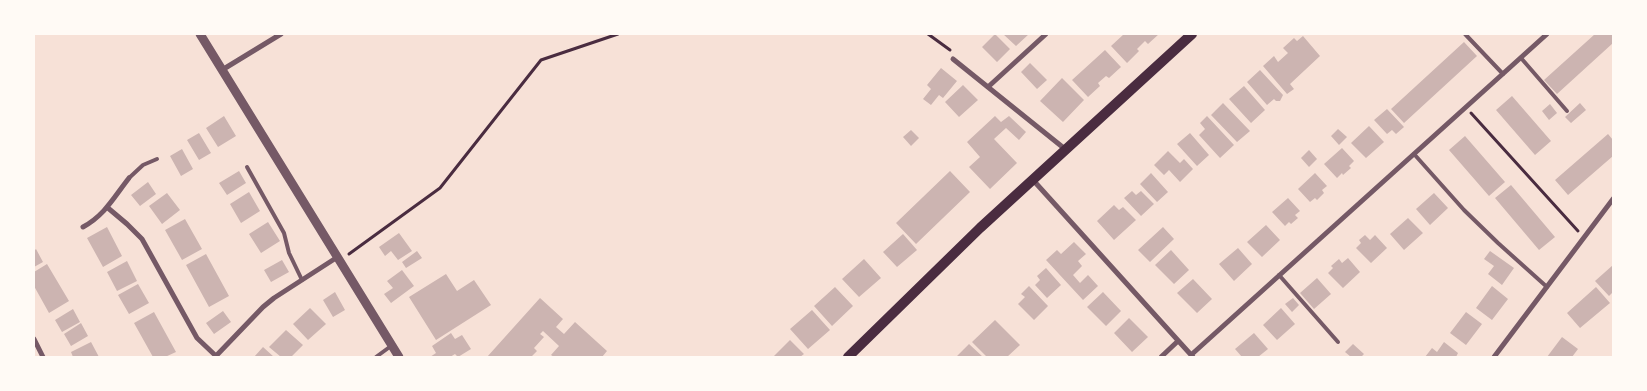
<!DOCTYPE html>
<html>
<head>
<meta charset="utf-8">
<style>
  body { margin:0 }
  #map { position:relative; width:1647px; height:391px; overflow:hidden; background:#f7e1d7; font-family:"PT Serif",serif }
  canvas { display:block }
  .frame { position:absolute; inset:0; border:35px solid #fffaf5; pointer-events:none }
</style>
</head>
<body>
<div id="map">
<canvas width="1647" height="391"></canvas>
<div class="frame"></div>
</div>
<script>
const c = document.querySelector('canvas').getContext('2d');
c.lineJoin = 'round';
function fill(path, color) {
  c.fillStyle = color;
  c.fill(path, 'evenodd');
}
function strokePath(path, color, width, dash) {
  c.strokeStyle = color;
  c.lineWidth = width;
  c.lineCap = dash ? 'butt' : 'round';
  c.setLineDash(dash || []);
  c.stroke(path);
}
fill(new Path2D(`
  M995,34L1010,49L997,62L982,47Z
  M1003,34H1029L1016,46Z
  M1124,34H1159L1148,44L1145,41L1137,49L1139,51L1127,63L1111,46Z
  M1595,34H1613V43L1557,94L1544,80Z
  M1303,36L1320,56L1290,84L1294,89L1287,94L1263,66L1274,56L1278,62L1288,53L1283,48L1294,38L1297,41Z
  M1464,42L1477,56L1404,123L1391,109Z
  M1105,50L1121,67L1109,78L1106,76L1098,83L1100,86L1088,97L1072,80Z
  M1030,63L1047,80L1037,89L1021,72Z
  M941,68L957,81L943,98L939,95L931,105L923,99L931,89L927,85Z
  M1260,70L1283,95L1280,101H1276L1274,99L1267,105L1247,82Z
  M1062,78L1084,100L1063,122L1040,101Z
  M963,85L978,100L959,117L945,102Z
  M1244,86L1265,110L1251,123L1229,99Z
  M1512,96L1551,141L1535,155L1496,110Z
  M1223,103L1250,131L1237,142L1211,115Z
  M1580,103L1586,110L1571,123L1565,117Z
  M1550,104L1557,113L1549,120L1542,111Z
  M1387,109L1404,127L1396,134L1392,130L1387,134L1374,120Z
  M224,116L236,136L218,147L206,128Z
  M995,116L1001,122L1009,116L1026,132L1019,140L1006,128L994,139L1017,163L990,189L969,167L980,157L967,142Z
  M1207,116L1234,145L1220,158L1199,135L1205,129L1200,123Z
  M1369,126L1384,142L1366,158L1351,143Z
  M1338,129L1347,137L1339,145L1331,136Z
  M911,130L919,138L911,146L903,137Z
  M199,133L211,153L199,160L187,140Z
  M1190,133L1209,155L1197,166L1177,144Z
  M1608,134L1613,140V156L1568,195L1555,180Z
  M1465,136L1505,182L1489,196L1449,150Z
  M1342,148L1354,161L1349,166L1351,168L1343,175L1342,173L1337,178L1324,164Z
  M182,149L193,169L181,176L170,156Z
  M1309,150L1317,159L1309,167L1301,158Z
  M1168,151L1180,163L1184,159L1193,169L1180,182L1169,170L1164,175L1154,165Z
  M239,171L246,183L227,195L219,183Z
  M950,171L970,192L916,244L896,223Z
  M1151,173L1168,192L1157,202L1140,184Z
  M1315,173L1327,186L1322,190L1324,193L1317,200L1315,198L1310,202L1298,189Z
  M148,182L156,194L140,206L131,195Z
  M1511,185L1555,237L1539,250L1495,198Z
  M1132,191L1136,195L1141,191L1154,204L1141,216L1124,198Z
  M249,192L260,211L241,223L230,204Z
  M167,193L180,210L162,224L149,206Z
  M1434,193L1448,208L1430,225L1416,209Z
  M1288,198L1300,211L1295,215L1298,218L1291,224L1289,222L1285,226L1272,212Z
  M1114,205L1119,210L1123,207L1136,220L1114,240L1097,221Z
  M1408,218L1423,233L1404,250L1390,234Z
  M185,219L202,249L182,260L165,230Z
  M268,222L280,241L261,253L249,234Z
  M1266,225L1280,240L1262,257L1247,242Z
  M107,227L122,256L103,267L87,238Z
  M1163,227L1174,239L1150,262L1138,250Z
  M399,233L412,251L398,260L391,251L385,256L379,247Z
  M903,234L917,250L897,267L883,252Z
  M1365,235L1370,240L1375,235L1387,248L1371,263L1356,248L1361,243L1359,240Z
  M1074,242L1086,254L1078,261L1082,266L1073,275L1080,283L1088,275L1098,286L1083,300L1046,260L1057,250L1061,254Z
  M1238,248L1252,264L1234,281L1219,264Z
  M36,249L43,262L34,267V251Z
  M1171,250L1189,270L1174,284L1155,265Z
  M417,251L422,258L406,268L402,262Z
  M1490,251L1514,268L1502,285L1488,274L1494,266L1484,259Z
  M206,254L229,296L209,307L186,265Z
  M1348,258L1360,272L1343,288L1328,273L1333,268L1331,266L1339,259L1342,263Z
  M864,259L881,278L859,297L842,279Z
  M282,260L289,272L271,282L264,270Z
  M127,261L137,281L117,291L107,272Z
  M47,264L69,301L49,313L34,286V272Z
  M1613,265V292L1609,296L1595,281Z
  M1046,268L1061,285L1047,298L1035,285L1040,280L1037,276Z
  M402,270L414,286L391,303L384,294L393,288L387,281Z
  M446,274L457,291L474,280L491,305L436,340L409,297Z
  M1317,278L1331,294L1314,309L1300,293Z
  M1193,279L1212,299L1197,313L1177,293Z
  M138,284L149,303L129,314L118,295Z
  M1029,286L1048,306L1034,320L1018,304L1025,297L1021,294Z
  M1492,286L1508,299L1492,320L1476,308Z
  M835,287L853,306L832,326L814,306Z
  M1596,287L1610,303L1580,328L1567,313Z
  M335,292L345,310L333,317L323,300Z
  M1103,292L1121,311L1106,326L1087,307Z
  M540,298L563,319L556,327L564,334L575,322L607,351L602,357H554L551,355L559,346L543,331L540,334L544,337L534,348L537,351L531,357H487Z
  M1293,298L1299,305L1292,312L1285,304Z
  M310,308L326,324L308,340L293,324Z
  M1281,308L1295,324L1277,340L1263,325Z
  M73,309L80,322L62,332L55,320Z
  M812,310L830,330L808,349L790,329Z
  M223,311L231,322L214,334L206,323Z
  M154,312L176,352L165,357H153L134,323Z
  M1466,312L1482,324L1466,345L1450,333Z
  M1129,318L1148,337L1132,352L1114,333Z
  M995,320L1020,345L1007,357H987L972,342Z
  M81,323L88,336L71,346L64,334Z
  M286,330L303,345L291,357H281L269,347Z
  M451,333L455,339L462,335L471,349L458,357L455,354L450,357H430L436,353L432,346Z
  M1254,333L1268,349L1258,357H1242L1235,349Z
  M1562,337L1578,349L1572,357H1547Z
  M790,340L804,354L800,357H773Z
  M91,342L99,357H73L71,352Z
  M1444,342L1458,353L1456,357H1425L1432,348L1437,352Z
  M969,344L983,357H956Z
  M1353,344L1364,354L1361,357H1351L1345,352Z
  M263,347L274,357H254Z`), '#ccb4b1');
strokePath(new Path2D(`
  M928,34L950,50
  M1471,113L1578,231
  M349,254L440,188L541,60L618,34`), '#4a2c40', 3);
strokePath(new Path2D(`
  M1465,34L1503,74
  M1521,58L1567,111
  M1414,154L1464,210L1498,243L1547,287
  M247,167L284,233L289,253L302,280
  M129,178L143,165L157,159
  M1279,275L1338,342
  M376,357L391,346`), '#755966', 4);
strokePath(new Path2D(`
  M953,59L1065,149
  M222,70L281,34
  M988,87L1046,34
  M1033,180L1193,357
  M108,208L127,224L142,239L197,338L216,356
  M83,227C105,215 114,197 129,178
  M34,339L43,357
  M1191,355L1547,34
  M215,357L263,307L274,298L336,258
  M1161,357L1178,341
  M1494,357L1613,199`), '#755966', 5);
strokePath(new Path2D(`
  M200,34L399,357`), '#755966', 9);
strokePath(new Path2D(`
  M848,357L980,228L1192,34`), '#4a2c40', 10);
</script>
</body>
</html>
